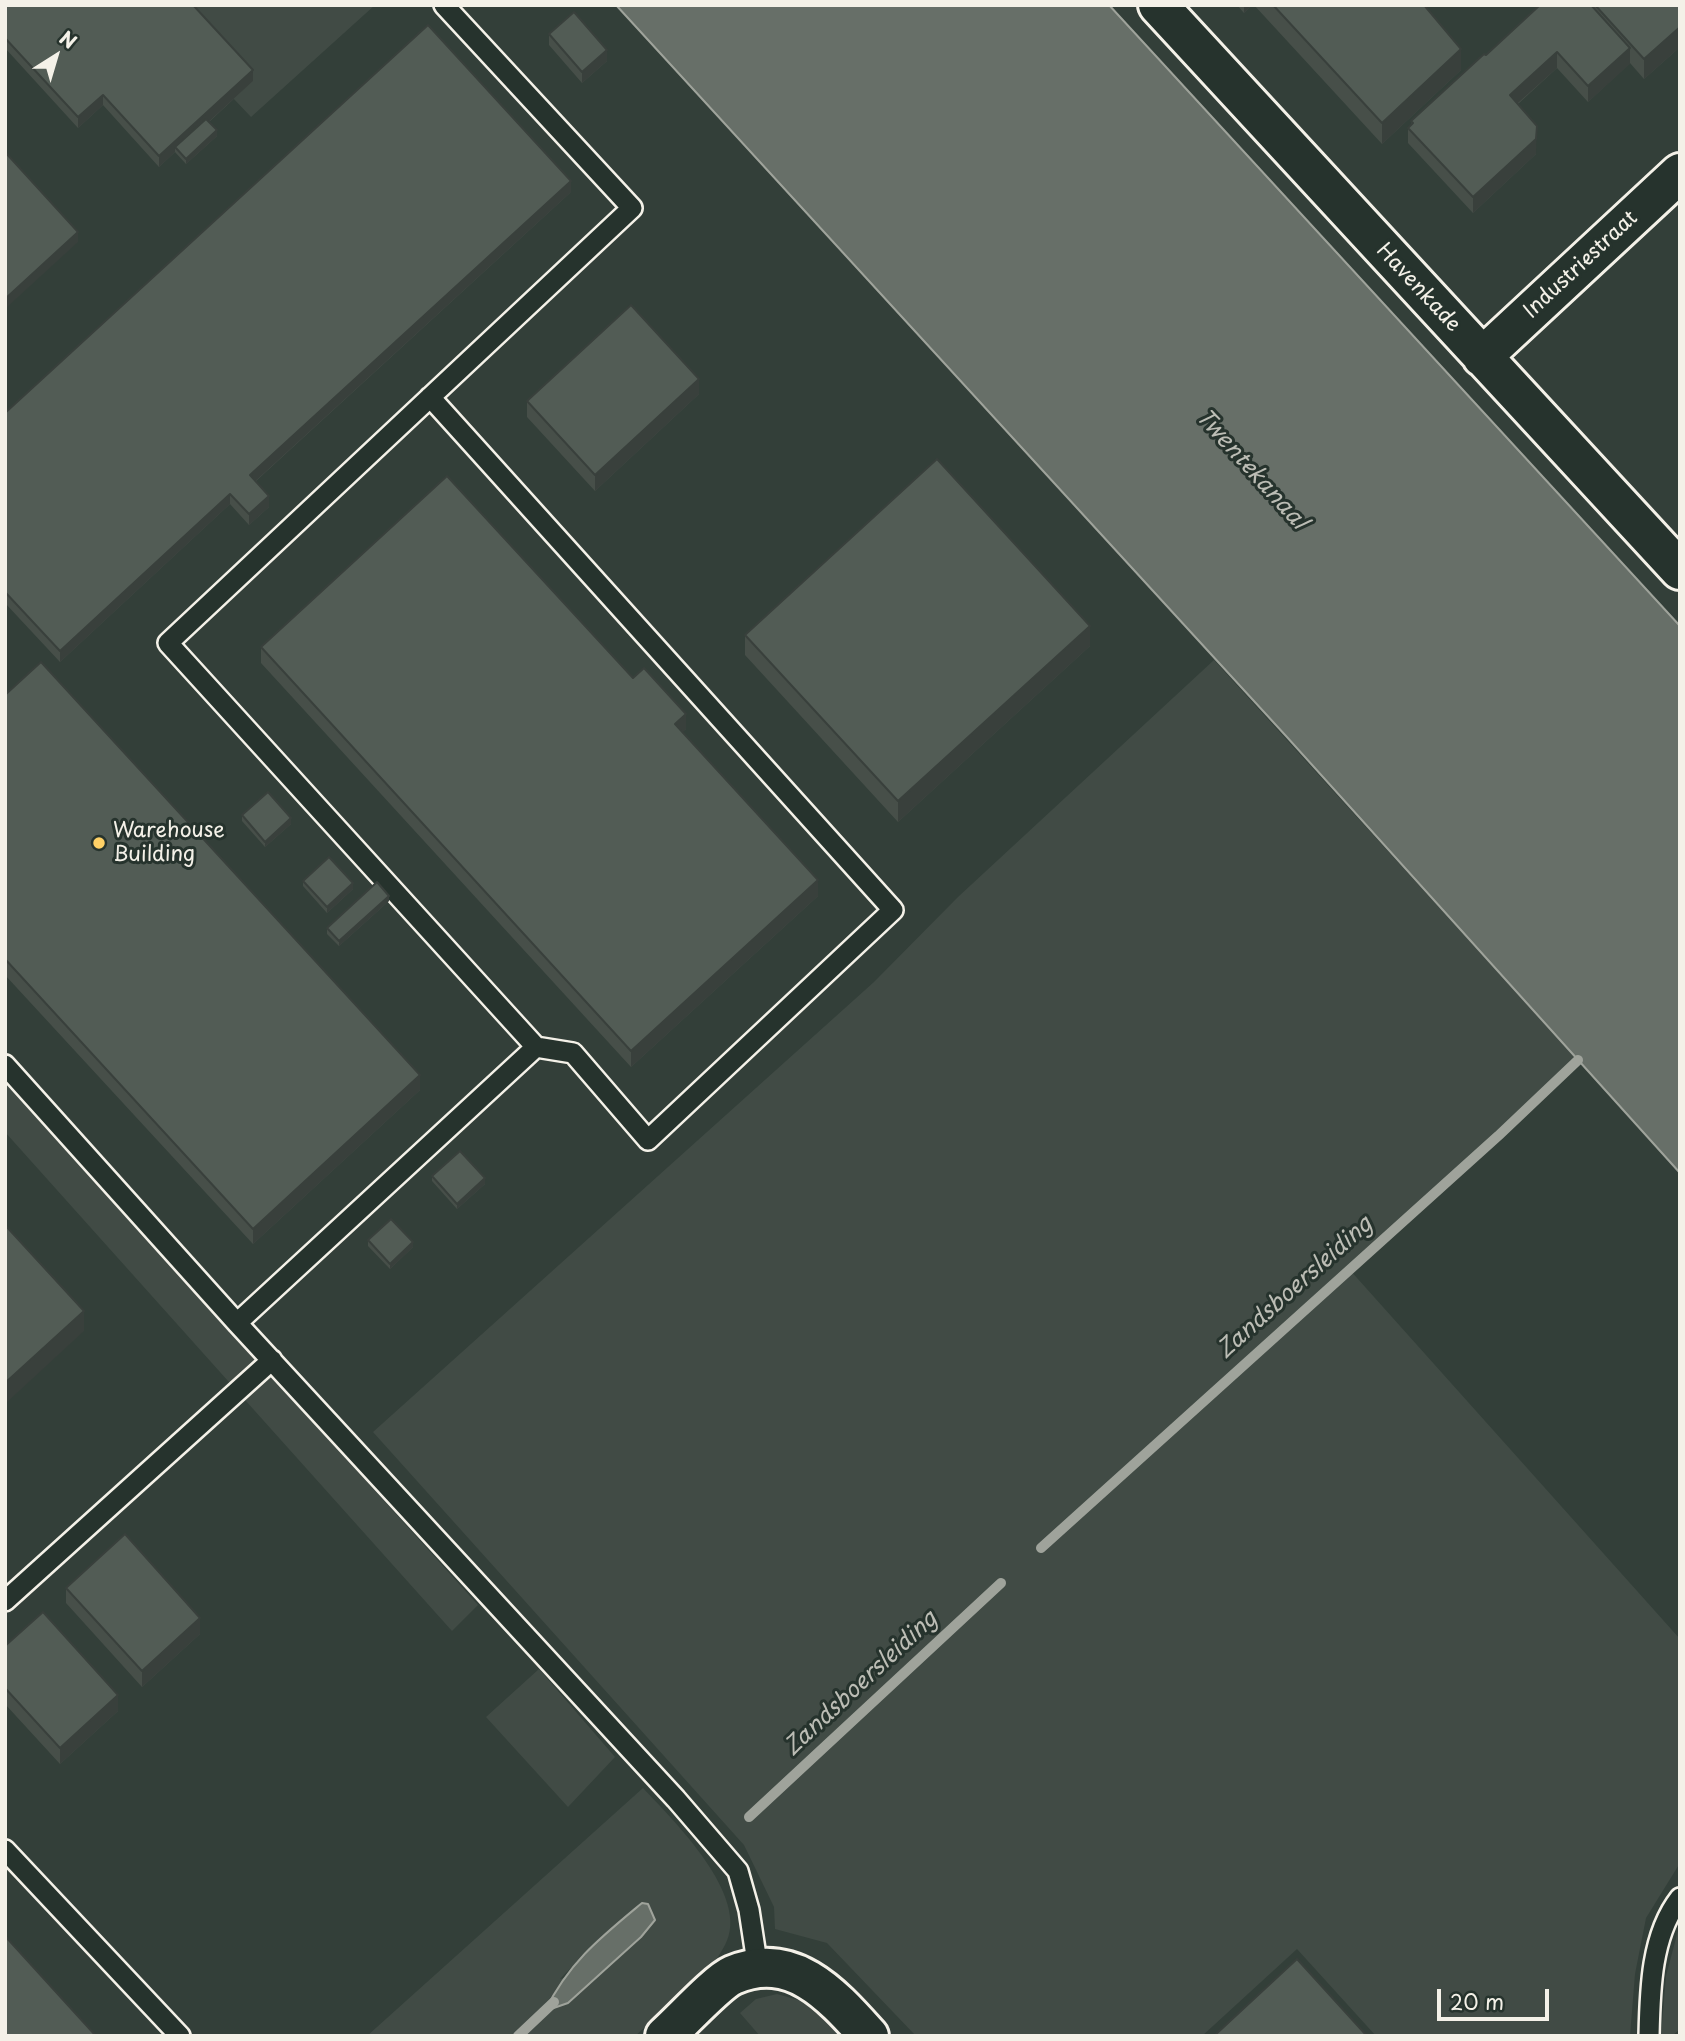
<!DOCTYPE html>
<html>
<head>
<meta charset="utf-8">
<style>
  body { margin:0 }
  #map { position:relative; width:1685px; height:2041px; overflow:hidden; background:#26332d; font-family:"Playpen Sans",sans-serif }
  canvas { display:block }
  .frame { position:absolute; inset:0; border:7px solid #f4f1e8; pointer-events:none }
  .north { position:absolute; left:21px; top:21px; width:70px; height:70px; -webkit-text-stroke:5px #26332d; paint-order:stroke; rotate:37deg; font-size:19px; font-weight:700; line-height:28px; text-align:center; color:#f4f1e8 }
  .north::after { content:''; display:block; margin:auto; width:24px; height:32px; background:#f4f1e8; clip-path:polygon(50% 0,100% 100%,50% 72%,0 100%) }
  .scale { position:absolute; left:1437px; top:1989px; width:112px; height:32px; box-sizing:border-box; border:4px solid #f4f1e8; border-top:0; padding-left:9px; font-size:21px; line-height:24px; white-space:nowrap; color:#f4f1e8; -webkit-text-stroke:5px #26332d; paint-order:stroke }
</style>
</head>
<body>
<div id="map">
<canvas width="1685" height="2041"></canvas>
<div class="frame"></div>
<div class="north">N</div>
<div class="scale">20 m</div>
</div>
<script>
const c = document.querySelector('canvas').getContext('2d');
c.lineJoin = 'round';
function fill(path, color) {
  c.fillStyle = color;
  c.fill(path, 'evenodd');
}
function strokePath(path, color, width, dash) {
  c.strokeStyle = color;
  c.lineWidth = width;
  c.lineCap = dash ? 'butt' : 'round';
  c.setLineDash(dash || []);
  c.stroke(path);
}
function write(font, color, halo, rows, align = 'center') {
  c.font = font + ' "Playpen Sans",sans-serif';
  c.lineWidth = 6;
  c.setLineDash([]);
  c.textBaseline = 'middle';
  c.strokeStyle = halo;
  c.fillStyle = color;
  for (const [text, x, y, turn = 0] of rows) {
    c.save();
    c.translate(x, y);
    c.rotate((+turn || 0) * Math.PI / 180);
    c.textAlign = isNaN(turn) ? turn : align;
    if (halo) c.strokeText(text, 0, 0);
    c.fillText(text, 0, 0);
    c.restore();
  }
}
fill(new Path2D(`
  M5,5H1680V2036H5Z`), '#333f39');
fill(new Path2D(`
  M184,5H375L251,117L233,98Z
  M1214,660L1578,1060L1498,1136L1349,1269L1680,1639V1863L1646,1918L1635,1974L1630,2036H1376L1297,1949L1202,2036H916L827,1943L775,1929L774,1907L744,1845L373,1432L874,982L958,897Z
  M5,1080L478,1605L452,1631L5,1132Z
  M539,1669L615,1757L568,1807L486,1717Z
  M643,1788C673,1820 752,1897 725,1945C706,1981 665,2009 635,2036H367ZM642,1903L641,1937L606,1966L560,1979L599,1939Z
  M1680,1923V2029L1672,2036H1661L1666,1976Z
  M777,1994L802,2001L845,2036H760L740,2013L756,1999Z`), '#414b45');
const water = new Path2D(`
  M616,5H1109L1680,626V1173L1286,736Z
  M642,1903L648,1904L655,1920L641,1937L568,2003L545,2011C569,1962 601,1937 642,1903Z`);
fill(water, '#676f68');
strokePath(water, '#9fa39b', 2);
strokePath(new Path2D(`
  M1041,1548L1498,1136L1578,1060
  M749,1817L1001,1583
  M518,2036L554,2002`), '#9fa39b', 10);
const lane = new Path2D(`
  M430,397L893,910L648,1140L573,1053L536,1047
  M5,1065L237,1323L676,1799L738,1871L749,1910L758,1969
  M237,1323L536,1047L168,643L632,208L444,5
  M5,1601L272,1360
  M5,1850L180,2036
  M1649,2036C1650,1990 1651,1935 1680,1898`);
const street = new Path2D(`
  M1158,5L1680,570
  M1482,357L1680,173
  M665,2036C681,2022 717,1982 733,1975C793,1950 832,1995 869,2036`);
strokePath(lane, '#f4f1e8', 24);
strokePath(street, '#f4f1e8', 44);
strokePath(lane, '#26332d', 19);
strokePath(street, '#26332d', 38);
fill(new Path2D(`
  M5,5L253,81L209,122L217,136L186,164L175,152L159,167L103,105L78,128L5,48Z
  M1237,5H1252L1244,13Z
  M1254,5H1424L1461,70L1382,144Z
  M1540,5H1680V47L1644,79L1630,63L1588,102L1557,68L1518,104L1536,154L1473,213L1408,143V128L1411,125V121L1486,55Z
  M549,34L607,61L582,83L549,45Z
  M571,192L256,481L269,507L249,525L230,504L60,662L5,603V413Z
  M699,394L595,491L527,417V401Z
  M745,635L1090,646L898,822L745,655Z
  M261,647L633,678L686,729L682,732L818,896L631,1067L261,663Z
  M5,695L420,1090L253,1244L5,975Z
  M242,815L291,824L265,847L242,821Z
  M303,881L353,889L327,913L303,886Z
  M389,901L339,946L327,934V928Z
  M432,1176L485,1184L457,1209L432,1181Z
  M368,1240L413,1247L390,1269L368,1246Z
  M66,1588L200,1634L142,1687L66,1603Z
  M5,1646L118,1711L60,1764L5,1704Z`), '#474f49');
fill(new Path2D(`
  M1244,5H1252L1244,13Z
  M1680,27V47L1644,79V59Z
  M1630,48V64L1588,102V86Z
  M1461,49V70L1382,144V123Z
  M607,50V61L582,83V72Z
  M1557,52V68L1510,110V95Z
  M253,70V81L178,150L175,147V152L159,167V156Z
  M103,95V105L78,128V117Z
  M1537,126L1536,154L1473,213V197Z
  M217,130V136L186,164V159Z
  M571,181V192L250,486V475Z
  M78,232V242L5,309V299Z
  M699,379V394L595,491V475Z
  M230,494V504L60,662V651Z
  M269,496V507L249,525V514Z
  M1090,626V646L898,822V801Z
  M686,714V729L675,740V724Z
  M291,818V824L265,847V842Z
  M818,880V896L631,1067V1051Z
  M353,883V889L327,913V907Z
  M389,896V901L339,946V941Z
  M420,1075V1090L253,1244V1229Z
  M485,1178V1184L457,1209V1204Z
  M413,1242V1247L390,1269V1264Z
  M84,1311V1331L5,1404V1383Z
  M200,1618V1634L142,1687V1671Z
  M118,1695V1711L60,1764V1748Z`), '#39403c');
const building = new Path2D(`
  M5,5H193L253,70L159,156L103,95L78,117L5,38Z
  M1273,5H1424L1461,49L1382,123Z
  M1540,5H1591L1630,48L1588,86L1557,52L1510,95L1537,126L1536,139L1473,197L1408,128L1413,123L1411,121L1484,54L1486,55Z
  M1595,5H1680V27L1644,59Z
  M574,12L607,50L582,72L549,34Z
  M428,25L571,181L250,475L269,496L249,514L230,494L60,651L5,592V413Z
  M206,119L217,130L186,159L175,147Z
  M5,152L78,232L5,299Z
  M631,305L699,379L595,475L527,401Z
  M937,459L1090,626L898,801L745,635Z
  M447,476L633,678L644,668L686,714L675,724L818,880L631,1051L261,647Z
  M41,662L420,1075L253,1229L5,959V695Z
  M268,792L291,818L265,842L242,815Z
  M329,857L353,883L327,907L303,881Z
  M377,882L389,896L339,941L327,928Z
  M460,1151L485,1178L457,1204L432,1176Z
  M391,1219L413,1242L390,1264L368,1240Z
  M5,1225L84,1311L5,1383Z
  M125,1534L200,1618L142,1671L66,1588Z
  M43,1612L118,1695L60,1748L5,1688V1646Z
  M5,1936L96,2036H5Z
  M1297,1959L1367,2036H1214Z`);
fill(building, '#525c55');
strokePath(building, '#39403c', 2);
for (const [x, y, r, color] of [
  [99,843,7,"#ffd166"]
]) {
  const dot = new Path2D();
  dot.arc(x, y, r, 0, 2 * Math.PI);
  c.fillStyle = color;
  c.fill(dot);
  strokePath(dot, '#26332d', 2.5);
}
write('21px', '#f4f1e8', '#26332d', [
  ["Industriestraat",1581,265,-43],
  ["Havenkade",1418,288,47]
]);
write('21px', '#f4f1e8', '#26332d', [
  ["Warehouse",113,831],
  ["Building",113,855]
], 'left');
write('italic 23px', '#bcbdb5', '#26332d', [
  ["Twentekanaal",1251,470,48],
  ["Zandsboersleiding",1295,1288,-42],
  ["Zandsboersleiding",861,1684,-43]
]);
</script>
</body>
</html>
